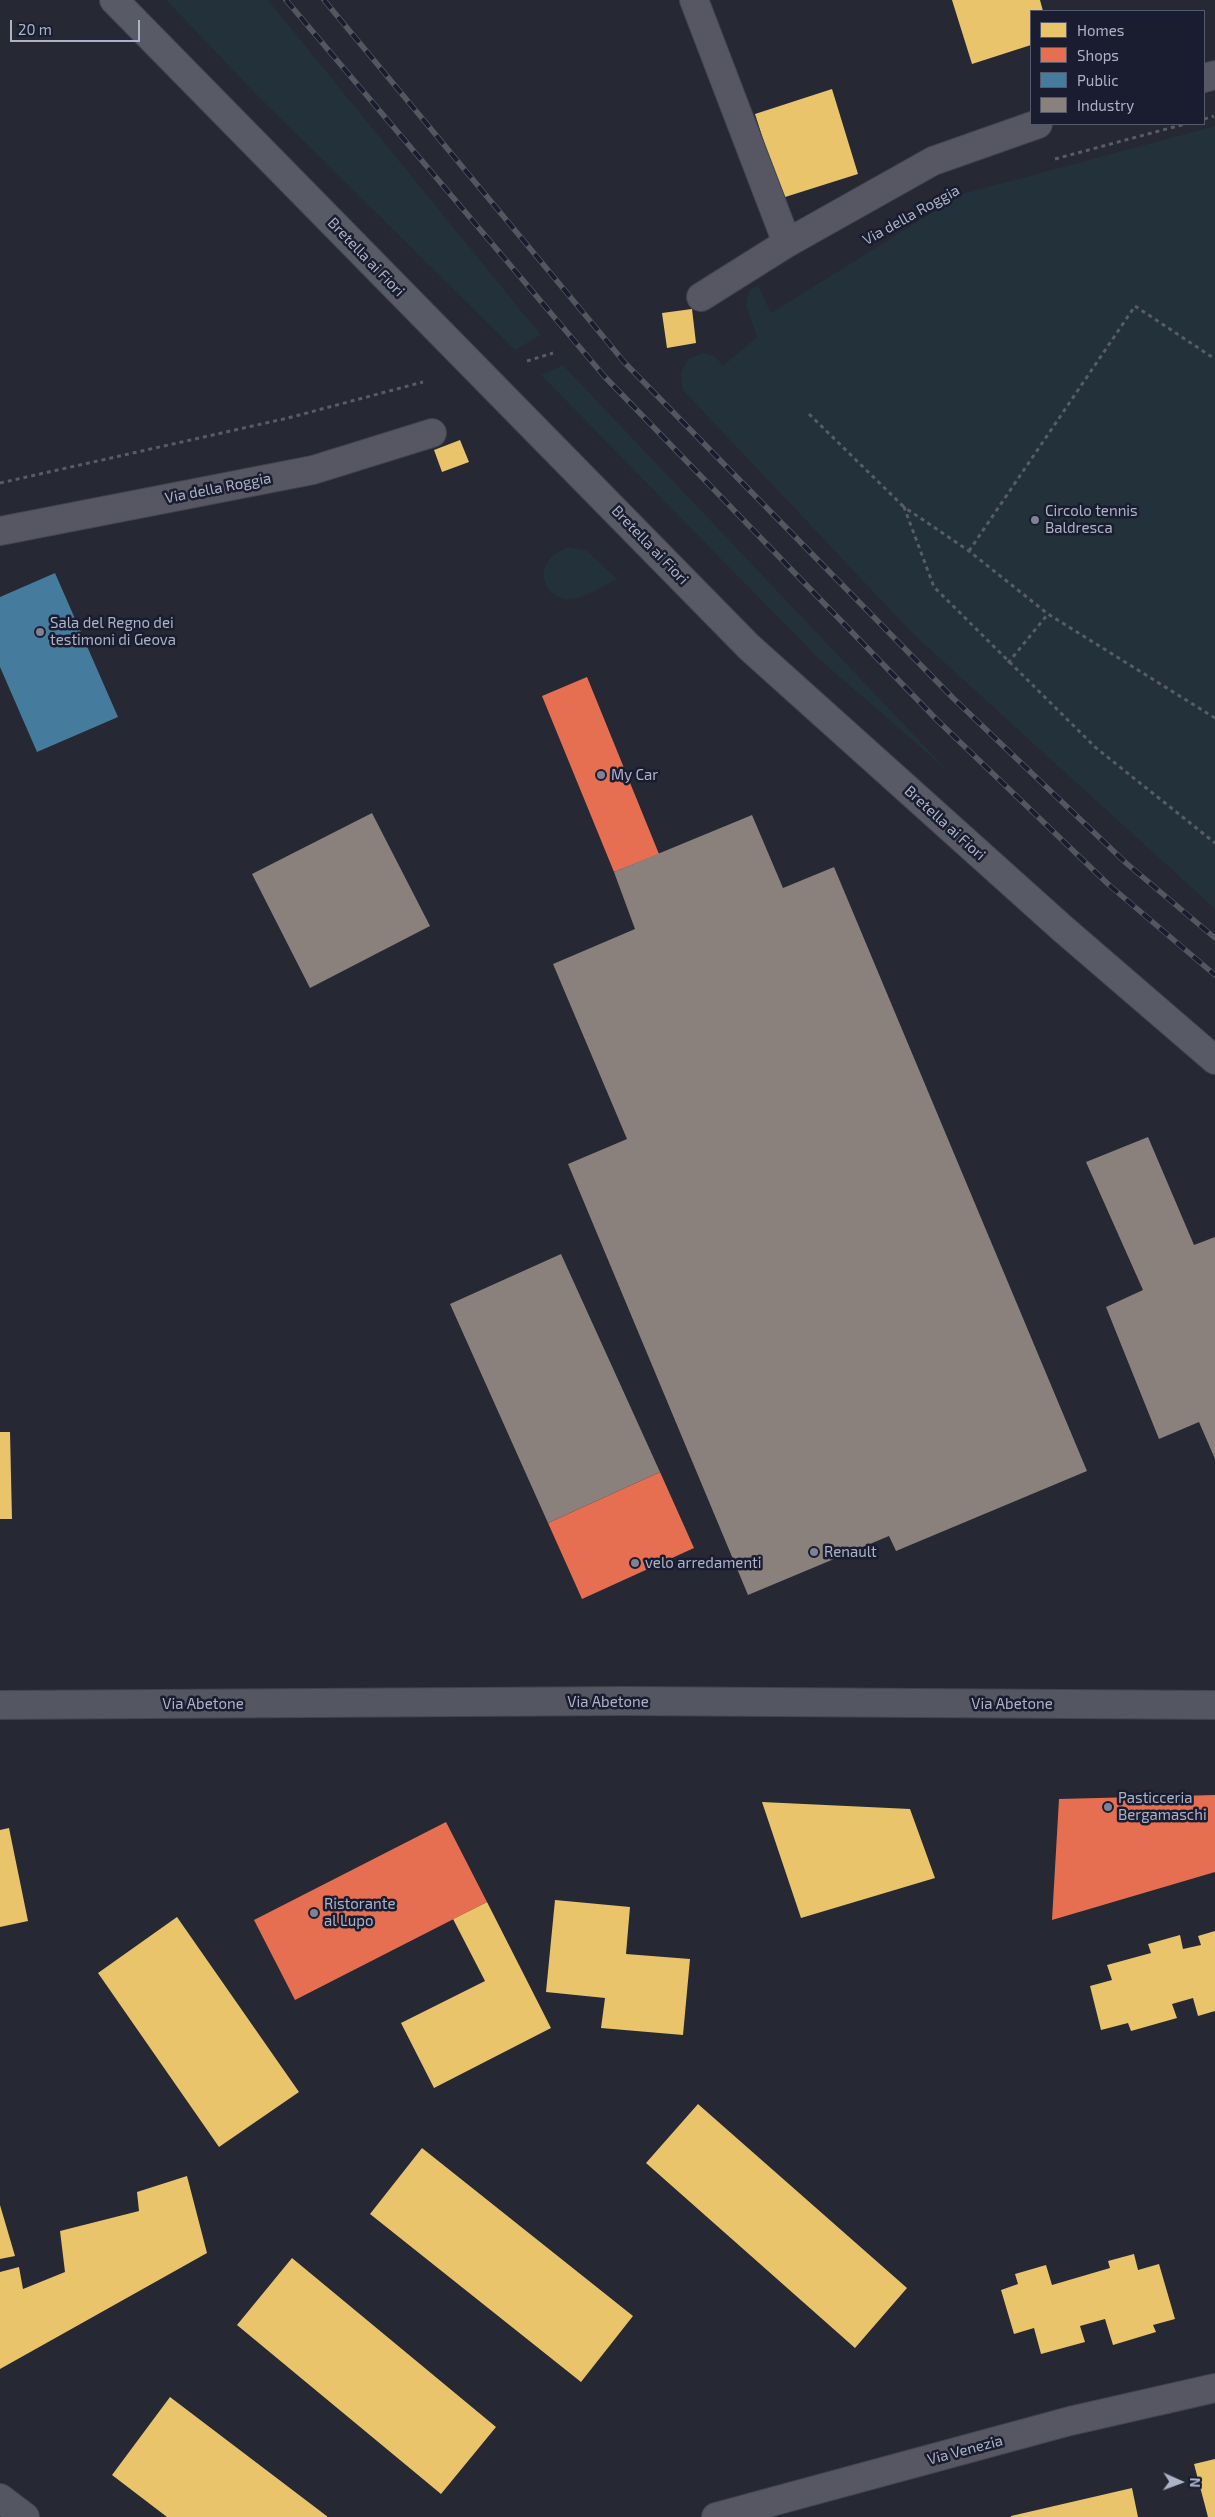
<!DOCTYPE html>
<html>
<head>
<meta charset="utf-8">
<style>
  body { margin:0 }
  #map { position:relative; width:1215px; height:2517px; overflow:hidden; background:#262834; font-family:"Exo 2",sans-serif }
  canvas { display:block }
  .legend { position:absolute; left:1030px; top:10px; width:175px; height:115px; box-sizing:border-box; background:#191d2f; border:1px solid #55596c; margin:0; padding:6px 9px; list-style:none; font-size:15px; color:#aeb2c7 }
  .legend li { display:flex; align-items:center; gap:10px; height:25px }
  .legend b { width:25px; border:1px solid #55596c }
  .north { position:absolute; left:1155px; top:2457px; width:50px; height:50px; -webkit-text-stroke:4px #191d2f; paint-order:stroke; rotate:92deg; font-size:14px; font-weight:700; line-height:20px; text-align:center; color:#aeb2c7 }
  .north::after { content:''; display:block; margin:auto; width:18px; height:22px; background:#aeb2c7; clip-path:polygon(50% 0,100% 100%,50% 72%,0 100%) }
  .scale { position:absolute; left:10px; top:20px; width:130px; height:22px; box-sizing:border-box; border:2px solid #aeb2c7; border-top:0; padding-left:6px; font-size:15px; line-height:18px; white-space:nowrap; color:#aeb2c7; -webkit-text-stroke:4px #191d2f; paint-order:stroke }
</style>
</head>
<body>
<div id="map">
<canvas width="1215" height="2517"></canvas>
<ul class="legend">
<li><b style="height:14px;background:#e9c46a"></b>Homes</li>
<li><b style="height:14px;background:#e76f51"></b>Shops</li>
<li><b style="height:14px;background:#457b9d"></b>Public</li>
<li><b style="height:14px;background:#8a817c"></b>Industry</li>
</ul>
<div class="north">N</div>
<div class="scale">20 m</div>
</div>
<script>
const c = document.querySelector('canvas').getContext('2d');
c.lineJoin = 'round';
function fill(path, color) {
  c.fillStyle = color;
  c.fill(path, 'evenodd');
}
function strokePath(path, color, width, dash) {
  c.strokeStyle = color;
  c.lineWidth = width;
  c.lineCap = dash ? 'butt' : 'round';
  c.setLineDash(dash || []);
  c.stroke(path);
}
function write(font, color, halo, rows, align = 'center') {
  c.font = font + ' "Exo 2",sans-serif';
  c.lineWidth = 5;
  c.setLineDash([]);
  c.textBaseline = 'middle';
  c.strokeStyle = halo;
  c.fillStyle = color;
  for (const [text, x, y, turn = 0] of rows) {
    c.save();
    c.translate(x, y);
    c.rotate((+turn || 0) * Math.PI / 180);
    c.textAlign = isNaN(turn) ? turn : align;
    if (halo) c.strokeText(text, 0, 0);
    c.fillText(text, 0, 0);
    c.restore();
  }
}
fill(new Path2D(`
  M166,0H268L541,335L515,350L254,92Z
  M1215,126V909L913,634L682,389L681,372L689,358L703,353L715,356L723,366L757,337L746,306L749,291L758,285L771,313L962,194Z
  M563,365L948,771L818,658L541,375Z
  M568,547L586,550L617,579C603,586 585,598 570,599C550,600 536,577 548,561C553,554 561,551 568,547Z`), '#23313a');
fill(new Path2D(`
  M952,0H1040L1043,11H1031V45L972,64Z
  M832,89L858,174L782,198L755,114Z
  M692,309L696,343L667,348L662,313Z
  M460,440L469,462L442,472L434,450Z
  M0,1432H10L12,1519H0Z
  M762,1802L910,1809L935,1878L801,1918Z
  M9,1828L28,1921L0,1927V1830Z
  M555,1900L630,1907L626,1954L690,1959L683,2035L601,2028L605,1998L546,1992Z
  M487,1902L551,2028L434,2088L401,2023L485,1981L453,1919Z
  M177,1917L299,2092L219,2147L98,1973Z
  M1215,1931V2011L1198,2016L1193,1998L1172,2004L1177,2018L1131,2031L1128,2023L1101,2030L1090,1986L1112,1980L1107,1965L1151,1953L1148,1944L1180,1935L1183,1949L1201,1945L1198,1936Z
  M698,2104L907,2288L855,2348L646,2163Z
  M422,2148L633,2316L581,2382L370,2214Z
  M187,2176L207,2253L0,2369V2272L19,2267L23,2289L65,2272L60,2231L139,2211L137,2192Z
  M0,2205L15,2256L0,2259Z
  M1134,2254L1138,2270L1159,2264L1175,2319L1153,2325L1156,2332L1113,2345L1105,2319L1080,2326L1085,2342L1041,2354L1034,2328L1014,2334L1001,2290L1018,2284L1015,2274L1046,2265L1052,2285L1110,2268L1108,2261Z
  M292,2258L496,2427L441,2494L237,2325Z
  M170,2397L328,2517H167L150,2504L112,2475Z
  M1215,2459V2517H1208L1194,2464Z
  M1132,2488L1138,2517H1011V2516Z`), '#e9c46a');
fill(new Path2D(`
  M587,677L659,854L614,872L542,696Z
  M660,1472L694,1548L582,1599L548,1523Z
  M1215,1795V1872L1052,1920L1059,1799Z
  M446,1822L487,1902L295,2000L254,1920Z`), '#e76f51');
fill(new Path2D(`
  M55,573L118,717L37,752L0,667V597Z`), '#457b9d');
fill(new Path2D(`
  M372,813L430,926L310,988L252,874Z
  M752,815L783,888L834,867L1087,1471L896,1551L889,1536L748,1595L568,1164L627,1139L553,964L635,929L614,872Z
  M1148,1137L1194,1245L1215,1237V1459L1199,1422L1159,1439L1106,1307L1143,1290L1086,1162Z
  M561,1254L660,1472L548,1523L450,1304Z`), '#8a817c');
const street = new Path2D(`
  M694,0L787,243
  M1204,78L1215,75
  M701,297L787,243L933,161L1038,124
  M0,531L313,470L432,433
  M716,2517L1070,2421L1215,2388`);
const secondary = new Path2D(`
  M0,1705L624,1701L1215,1705
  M0,2498L25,2517`);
const primary = new Path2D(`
  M114,0L749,647L1063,929L1215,1060`);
strokePath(street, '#42444d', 30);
strokePath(secondary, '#42444d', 30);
strokePath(primary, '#40434e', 30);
strokePath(new Path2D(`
  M1204,119L1214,116
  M1055,159L1185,124
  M527,361L553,353
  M809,414L904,507
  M0,483L288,418L423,382
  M969,551L1135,306L1215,359
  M1008,663L1048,614
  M1215,718L1048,614L969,551L904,507L934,587L1095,747L1215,843`), '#585c66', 3, [4, 4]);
strokePath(street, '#565762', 28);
strokePath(secondary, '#545661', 28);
strokePath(primary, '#585a65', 28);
const rail = new Path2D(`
  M286,0L604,376L937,720L1109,885L1215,975
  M324,0L625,363L953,698L1126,863L1215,938`);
strokePath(rail, '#545660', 5.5);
strokePath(rail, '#191d2f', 4, [11]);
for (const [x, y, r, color] of [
  [1035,520,5,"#7e8294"],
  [40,632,5,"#7e8294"],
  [601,775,5,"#7e8294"],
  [814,1552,5,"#7e8294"],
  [635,1563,5,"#7e8294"],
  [1108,1807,5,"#7e8294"],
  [314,1913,5,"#7e8294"]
]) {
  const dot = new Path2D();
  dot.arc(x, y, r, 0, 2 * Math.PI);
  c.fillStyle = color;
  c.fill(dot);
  strokePath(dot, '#191d2f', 2);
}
write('15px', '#aeb2c7', '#191d2f', [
  ["Via della Roggia",911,215,-29],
  ["Bretella ai Fiori",366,257,46],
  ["Via della Roggia",218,488,-11],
  ["Bretella ai Fiori",650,545,46],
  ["Bretella ai Fiori",945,823,42],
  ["Via Abetone",608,1702],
  ["Via Abetone",203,1704],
  ["Via Abetone",1012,1704],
  ["Via Venezia",965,2450,-15]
]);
write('15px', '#aeb2c7', '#191d2f', [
  ["Circolo tennis",1045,511],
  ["Baldresca",1045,528],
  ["Sala del Regno dei",50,623],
  ["testimoni di Geova",50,640],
  ["My Car",611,775],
  ["Renault",824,1552],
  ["velo arredamenti",645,1563],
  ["Pasticceria",1118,1798],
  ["Bergamaschi",1118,1815],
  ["Ristorante",324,1904],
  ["al Lupo",324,1921]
], 'left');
</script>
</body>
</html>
